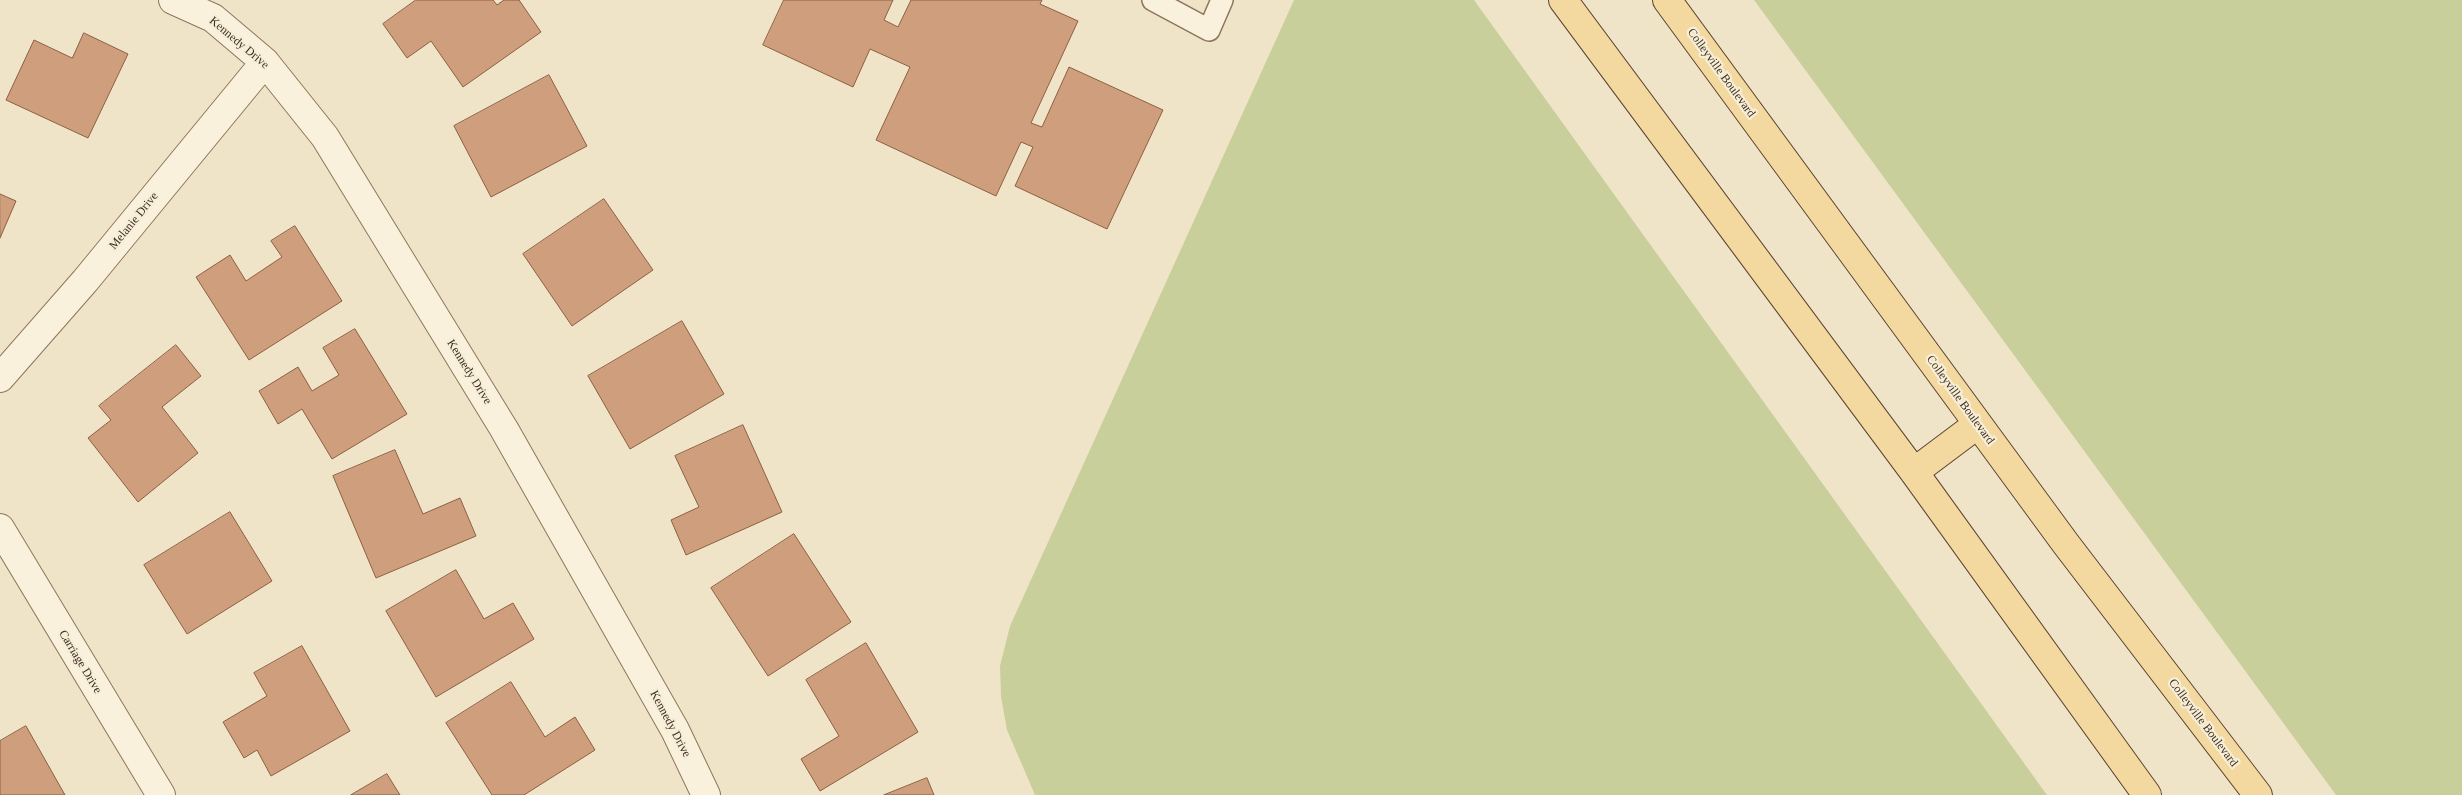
<!DOCTYPE html>
<html>
<head>
<meta charset="utf-8">
<style>
  body { margin:0 }
  canvas { display:block; background:#f0e4c8 }
</style>
</head>
<body>
<canvas width="2462" height="795"></canvas>
<script>
const c = document.querySelector('canvas').getContext('2d');
c.lineJoin = 'round';
function fill(path, color) {
  c.fillStyle = color;
  c.fill(path, 'evenodd');
}
function strokePath(path, color, width, dash) {
  c.strokeStyle = color;
  c.lineWidth = width;
  c.lineCap = dash ? 'butt' : 'round';
  c.setLineDash(dash || []);
  c.stroke(path);
}
function write(font, color, halo, rows, align = 'center') {
  c.font = font + ' Georgia,serif';
  c.lineWidth = 4.5;
  c.setLineDash([]);
  c.textBaseline = 'middle';
  c.strokeStyle = halo;
  c.fillStyle = color;
  for (const [text, x, y, turn = 0] of rows) {
    c.save();
    c.translate(x, y);
    c.rotate((+turn || 0) * Math.PI / 180);
    c.textAlign = isNaN(turn) ? turn : align;
    if (halo) c.strokeText(text, 0, 0);
    c.fillText(text, 0, 0);
    c.restore();
  }
}
fill(new Path2D(`
  M1294,0H1474L2047,795H1035L1007,730L1001,697L1000,666L1010,626Z
  M1754,0H2462V795H2336Z`), '#c9cf9b');
const building = new Path2D(`
  M416,0H493L497,5L504,0H519L541,32L463,87L431,41L407,58L383,24Z
  M784,0H893L884,20L898,27L911,0H1042L1040,4L1078,21L1031,123L1042,127L1069,67L1163,110L1107,229L1015,186L1033,147L1021,142L996,196L876,140L910,67L870,49L853,87L763,45Z
  M84,33L128,54L88,138L6,100L34,40L72,58Z
  M549,75L587,146L491,197L454,126Z
  M0,194L16,201L0,238Z
  M604,199L653,270L572,326L523,254Z
  M295,226L342,301L249,360L196,277L230,255L246,281L282,257L271,241Z
  M682,321L724,394L630,449L588,376Z
  M355,329L407,414L332,459L302,409L278,424L259,391L298,367L312,391L339,375L323,348Z
  M176,345L201,376L162,407L198,453L138,502L88,438L111,420L99,406Z
  M743,425L782,512L686,555L671,520L699,507L675,456Z
  M395,450L423,514L460,498L476,536L376,578L333,476Z
  M230,512L272,581L187,634L144,565Z
  M794,534L851,622L768,676L711,588Z
  M456,570L484,619L513,603L534,639L436,697L386,611Z
  M866,643L918,732L820,791L801,759L839,736L806,680Z
  M302,646L350,731L271,776L257,750L244,758L223,722L267,696L254,673Z
  M511,682L545,737L575,717L595,750L524,795H492L446,723Z
  M26,726L65,795H0V741Z
  M387,774L400,795H351Z
  M927,778L934,795H884Z`);
fill(building, '#cf9f7d');
strokePath(building, '#8d5f41', 1);
const lane = new Path2D(`
  M1153,0L1209,30L1222,0`);
const street = new Path2D(`
  M173,0L213,18L265,62L325,137L504,429L675,730L706,795
  M0,378L85,281L265,62
  M0,528L161,795`);
const primary = new Path2D(`
  M1563,0L1914,472L2147,795
  M1667,0L2066,544L2258,795
  M1914,472L1978,424`);
strokePath(lane, '#8d765c', 24);
strokePath(street, '#8d765c', 30);
strokePath(primary, '#5b4430', 30);
strokePath(lane, '#faf1dc', 21);
strokePath(street, '#faf1dc', 28);
strokePath(primary, '#f3d9a0', 28);
write('12px', '#3d2e20', '#f7eed8', [
  ["Kennedy Drive",239,43,40],
  ["Colleyville Boulevard",1721,73,54],
  ["Melanie Drive",134,221,-51],
  ["Kennedy Drive",469,372,58],
  ["Colleyville Boulevard",1960,400,54],
  ["Carriage Drive",80,662,59],
  ["Colleyville Boulevard",2203,723,53],
  ["Kennedy Drive",670,724,62]
]);
</script>
</body>
</html>
